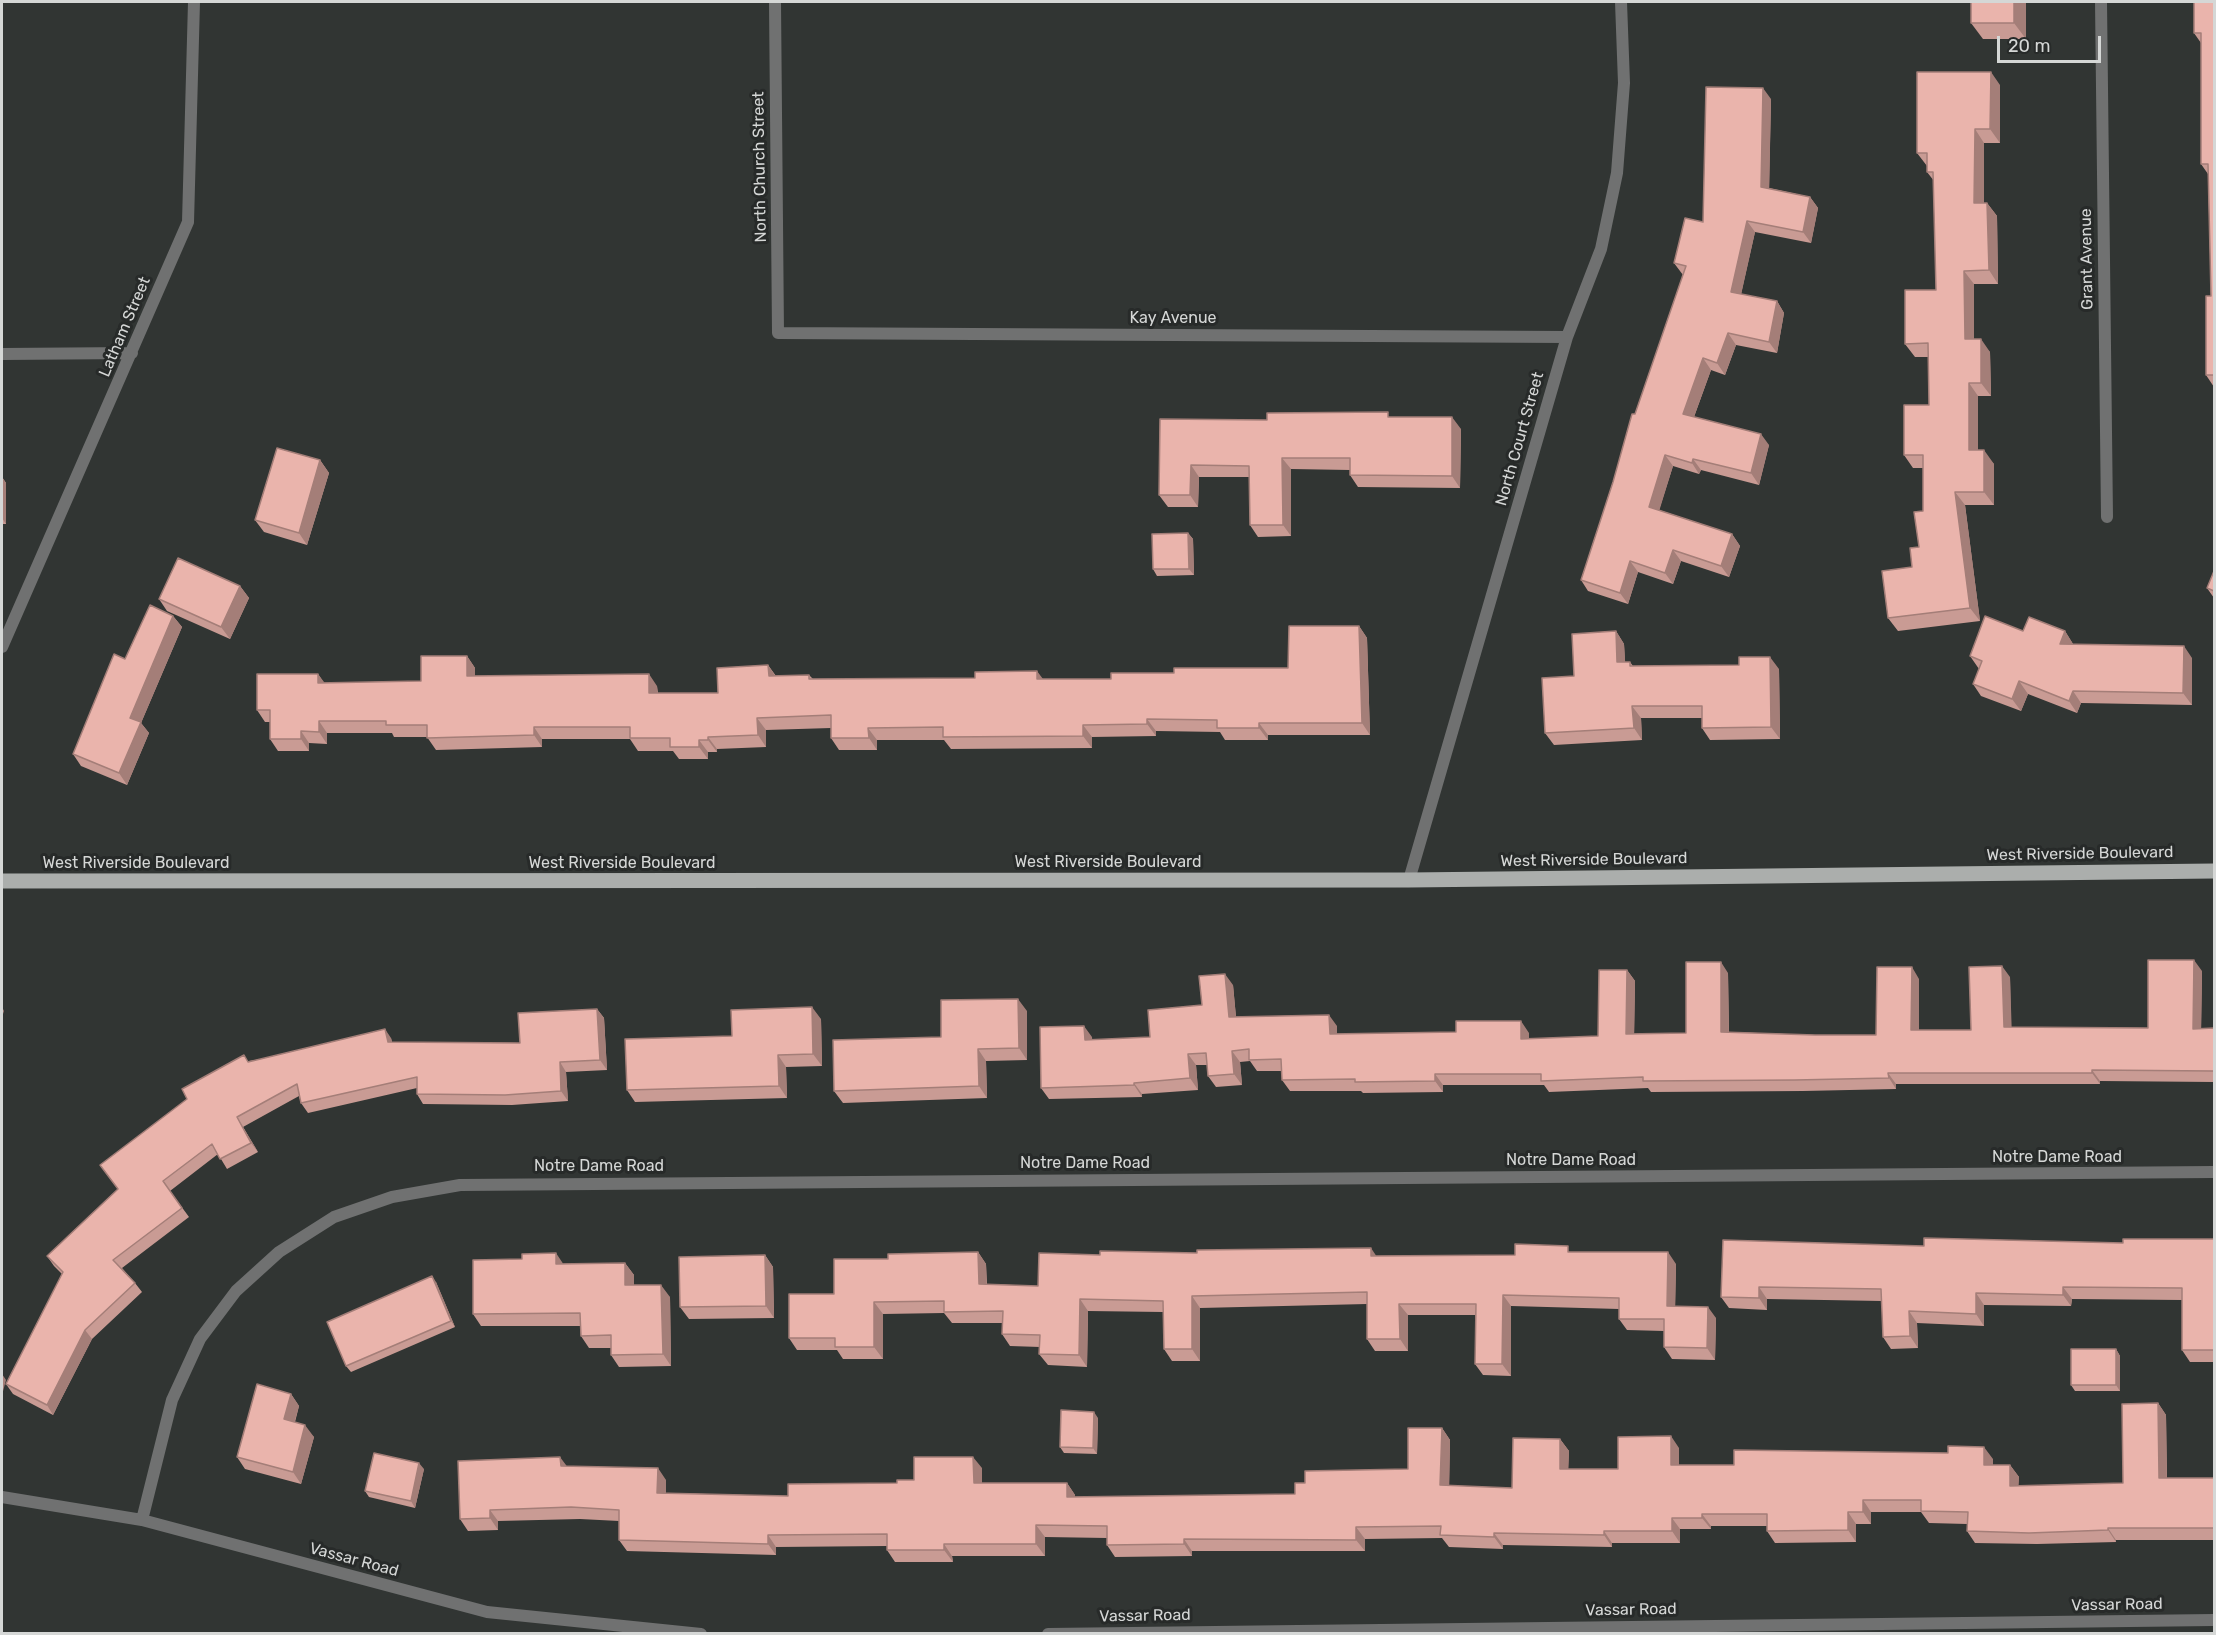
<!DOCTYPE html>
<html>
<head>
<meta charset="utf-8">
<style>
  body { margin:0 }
  #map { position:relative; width:2216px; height:1635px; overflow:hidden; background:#313533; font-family:Rubik,sans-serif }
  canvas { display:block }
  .frame { position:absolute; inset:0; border:3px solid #d5d7d6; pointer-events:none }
  .scale { position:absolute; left:1997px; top:36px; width:104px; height:27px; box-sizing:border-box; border:3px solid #d5d7d6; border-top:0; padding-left:8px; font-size:18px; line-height:21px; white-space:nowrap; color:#d5d7d6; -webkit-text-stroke:4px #272a29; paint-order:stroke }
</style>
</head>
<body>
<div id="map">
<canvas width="2216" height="1635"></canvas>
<div class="frame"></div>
<div class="scale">20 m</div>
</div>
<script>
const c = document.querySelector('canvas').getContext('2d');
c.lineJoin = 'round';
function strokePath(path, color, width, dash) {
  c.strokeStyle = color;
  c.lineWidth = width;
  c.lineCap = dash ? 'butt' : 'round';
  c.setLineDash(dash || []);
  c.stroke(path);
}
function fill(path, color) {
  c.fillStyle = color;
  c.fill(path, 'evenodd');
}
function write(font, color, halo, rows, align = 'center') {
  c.font = font + ' Rubik,sans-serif';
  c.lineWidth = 6;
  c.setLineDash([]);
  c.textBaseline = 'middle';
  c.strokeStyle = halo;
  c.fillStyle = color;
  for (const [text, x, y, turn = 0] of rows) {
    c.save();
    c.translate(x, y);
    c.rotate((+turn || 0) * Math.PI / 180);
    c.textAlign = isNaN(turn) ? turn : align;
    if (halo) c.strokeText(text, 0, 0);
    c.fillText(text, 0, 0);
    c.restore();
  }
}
strokePath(new Path2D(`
  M775,2L778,333L1567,337
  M2101,2L2107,517
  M2,354L132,353
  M2,647L188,222L194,2
  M1409,880L1567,337L1601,249L1617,173L1624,83L1621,2
  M2,1497L142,1520L487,1612L701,1634
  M142,1520L172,1400L200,1339L236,1291L279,1252L334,1217L392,1197L460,1185L2214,1172
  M1048,1634L2214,1620`), '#707171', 12);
strokePath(new Path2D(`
  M2,881L1409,880L2214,871`), '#abaeac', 15);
fill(new Path2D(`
  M1921,2H2026V39H1983L1971,23V2Z
  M2214,2V387L2206,375L2211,296L2208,174L2201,164V43L2194,33Z
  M2000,85V143H1984V203H1987L1997,216L1998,284H1974V339L1990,352L1991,396H1978V450L1994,464V505H1965L1980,621L1898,631L1888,618L1912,567L1919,547L1923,511V468H1913L1904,455L1929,405V357H1915L1905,344L1936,290L1934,181L1927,172V166L1917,153Z
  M1771,99L1769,188L1810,197L1818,208L1811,243L1755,232L1741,294L1777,301L1784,313L1777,353L1736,345L1725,375L1711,370L1694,417L1769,445L1759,485L1701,470L1699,474L1673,466L1659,510L1732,534L1740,546L1729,577L1681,561L1673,584L1638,572L1628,604L1588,591L1581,580L1635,414L1683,275L1674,263L1703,222Z
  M1392,417L1461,429L1460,488L1358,487L1350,475V470L1291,469V536L1258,537L1250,525L1249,477H1199L1198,507H1168L1159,495L1160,419L1267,420Z
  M320,460L329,473L307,545L264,532L255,520Z
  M2,477L6,483V524H2Z
  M1188,533L1193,539L1194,575L1157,576L1153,569Z
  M2214,571V598L2207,588Z
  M240,586L249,598L230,639L167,611L159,599Z
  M173,616L182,627L141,723L149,733L127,785L81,766L73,754L125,659Z
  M1359,626L1367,638L1370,735H1268V740H1225L1220,732L1156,731V736L1092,737V748L951,749L944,740H877V750H839L831,738V728L766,730V747L717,749V752H708V759H679L673,751H638L630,739H542V747L436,750L427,737H394L392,733H327V744L309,743V751H278L270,739V722H265L257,710L318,674L324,683L421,681L467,656L475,668V676L657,686L658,693H718L768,665L776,676L809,675L813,679H1111L1174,673L1288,668Z
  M1616,631L1624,644L1625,662H1630L1633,666L1779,669L1780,739L1710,740L1702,728V718H1641L1642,740L1554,745L1545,733L1574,676Z
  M2023,631H2065L2073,644L2192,658V705L2081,703L2077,713L2028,694L2021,711L1981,696L1973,684L1979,669L1970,656Z
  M1627,970L1635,981L1634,1034L1686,1033L1728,973L1729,1032L1815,1035H1876L1919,979V1030H1971L2010,977L2011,1027L2148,1028L2202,971L2201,1028H2214V1082L2100,1081V1084H1896V1089L1803,1091L1651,1092L1648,1088L1549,1092L1544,1085H1443V1092L1363,1093L1361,1091H1290L1282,1080V1071H1257L1250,1061L1240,1062L1242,1085L1216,1087L1208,1076L1207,1065H1196L1198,1090L1142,1094V1097L1049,1099L1041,1088L1092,1037V1040L1150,1037L1233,985L1236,1017L1337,1026V1034L1529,1033V1039L1598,1036Z
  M597,1009L604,1018L607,1070L566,1072L568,1101L512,1105L423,1104L417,1094V1088L308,1113L301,1103L299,1096L243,1127L258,1152L227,1169L218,1154L170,1191L189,1217L122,1268L135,1283L142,1292L92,1339L53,1415L13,1394L6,1384L62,1274L54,1266L47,1256L118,1189L249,1061L391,1038L392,1042L520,1043Z
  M1027,1011V1060L986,1061L987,1098L843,1103L834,1091L941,1037Z
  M821,1019L822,1066L786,1067L787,1098L635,1102L627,1090L732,1036Z
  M2214,1239V1362H2190L2182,1350V1300L2072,1299L2071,1306L1984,1305V1326L1917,1323L1918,1348L1891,1349L1883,1337L1882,1301L1767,1299V1310L1729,1308L1721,1297L1924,1246L2123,1243Z
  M978,1252L986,1264L987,1284L1038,1286L1100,1255L1376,1256L1515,1255L1572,1252L1676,1264L1675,1306L1716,1318L1715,1360L1672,1359L1664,1347V1331L1627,1330L1619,1319V1309L1511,1306V1376L1483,1375L1475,1364V1315H1408V1351H1375L1367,1339V1304L1200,1308V1361H1172L1164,1349L1163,1312L1088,1311L1087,1367L1048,1365L1039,1354L1040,1347L1010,1346L1002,1334V1323H952L944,1313L883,1314V1359H843L837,1350H797L789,1338L834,1294L888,1259Z
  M765,1255L773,1267L774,1318L689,1319L680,1307Z
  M625,1263L634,1275V1285L670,1297L671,1366L619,1367L611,1355V1348H589L581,1336L580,1326H481L473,1314L563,1264Z
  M436,1282L455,1327L351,1372L346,1366Z
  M2116,1349L2120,1356V1391H2075L2071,1385Z
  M291,1394L299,1406L295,1422L314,1437L301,1484L245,1469L237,1457Z
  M2158,1403L2166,1415L2167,1478H2214V1540H2116V1542L2037,1544L1975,1543L1967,1531V1524L1929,1523L1921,1512H1871V1524H1856V1542L1775,1543L1767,1531V1526H1711V1529H1680V1543H1612V1547L1503,1545V1549L1449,1547L1442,1538L1365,1539V1551H1192V1556L1115,1557L1107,1545V1538L1045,1537V1556H952L953,1562H895L887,1550V1546L776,1547V1555L627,1551L619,1540V1521L580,1519L498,1521V1530L468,1531L460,1519L567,1466L666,1480V1493L788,1496L897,1483L982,1468V1483H1067L1075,1495V1497L1295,1494L1305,1483L1408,1469L1442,1428L1450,1440L1449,1486L1512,1488L1560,1439L1569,1451L1568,1469H1618L1679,1448V1465H1734L1993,1459V1465H2010L2019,1477L2018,1486L2123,1483Z
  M1098,1418L1097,1454L1064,1453L1060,1447Z
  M424,1469L415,1508L369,1497L365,1491Z`), '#c99b94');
fill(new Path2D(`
  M2014,2H2026V39L2014,23Z
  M1991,72L2000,85V143L1990,129Z
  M1763,88L1771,99L1769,198L1761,187Z
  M1975,129L1984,143V216L1974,203Z
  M1810,197L1818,208L1811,243L1803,232Z
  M1987,203L1997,216L1998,284L1989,270Z
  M1747,221L1755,232L1739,304L1731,292Z
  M1964,271L1974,284V352L1965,339Z
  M1777,301L1784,313L1777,353L1769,342Z
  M1728,333L1736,345L1725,375L1717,363Z
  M1981,339L1990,352L1991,396L1981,383Z
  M1703,358L1711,370L1691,425L1683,414Z
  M1969,383L1978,396V464L1969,450Z
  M1452,417L1461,429L1460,488L1452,476Z
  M1761,434L1769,445L1759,485L1751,473Z
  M1984,450L1994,464V505L1984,492Z
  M1665,455L1673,466L1657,518L1649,507Z
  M1282,458L1291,469V536L1283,525Z
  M1693,459L1701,470L1699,474L1692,463Z
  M320,460L329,473L307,545L299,533Z
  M1191,465L1199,477L1198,507L1190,495Z
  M2,477L6,483V524L2,518Z
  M1955,492L1965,505L1980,621L1970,608Z
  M1188,533L1193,539L1194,575L1189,569Z
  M1732,534L1740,546L1729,577L1721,566Z
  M1673,550L1681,561L1673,584L1665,573Z
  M1630,561L1638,572L1628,604L1620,593Z
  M240,586L249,598L230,639L221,627Z
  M173,616L182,627L141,723L149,733L127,785L119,773L130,718Z
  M1359,626L1367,638L1370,735L1362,723Z
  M1616,631L1624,644L1626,675L1617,662Z
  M2065,631L2073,644L2068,656L2060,644Z
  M2184,646L2192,658V705L2183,693Z
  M467,656L475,668V688L467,676Z
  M1770,657L1779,669L1780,739L1771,727Z
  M768,665L776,677L769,676Z
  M1037,671L1046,683L1037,679Z
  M318,674L327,686L318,683Z
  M649,674L657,686L658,705L649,693Z
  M2019,681L2028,694L2021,711L2012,699Z
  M2073,691L2081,703L2077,713L2069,701Z
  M1632,706L1641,718L1642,740L1634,728Z
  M757,718L766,730V747L758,735Z
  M1147,719L1156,731V736L1147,724Z
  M319,721L327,733V744L319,732Z
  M1259,723L1268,735V740L1259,728Z
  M1083,725L1092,737V748L1083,736Z
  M534,727L542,739V747L534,735Z
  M868,728L877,740V750L869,738Z
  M301,731L309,743V751L301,739Z
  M708,737L717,749V752L708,740Z
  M699,740L708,752V759L699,747Z
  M2194,960L2202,971L2201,1040L2193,1029Z
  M1721,962L1728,973L1729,1043L1721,1032Z
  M2002,966L2010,977L2012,1038L2004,1027Z
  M1912,967L1919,979V1041L1911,1030Z
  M1627,970L1635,981L1634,1045L1626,1034Z
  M1225,974L1233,985L1237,1028L1229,1017Z
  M1018,999L1027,1011V1060L1019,1048Z
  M2,1007L4,1011L2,1017Z
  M812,1007L821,1019L822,1066L813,1054Z
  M597,1009L604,1018L607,1070L600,1060Z
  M1329,1015L1337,1026V1045L1330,1034Z
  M1521,1021L1529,1033V1050L1521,1039Z
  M1084,1026L1092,1037L1093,1051L1085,1040Z
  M385,1029L391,1038L394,1052L388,1042Z
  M978,1049L986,1061L987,1098L979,1086Z
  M1232,1051L1240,1062L1242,1085L1234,1074Z
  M1188,1054L1196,1065L1198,1090L1190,1078Z
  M778,1055L786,1067L787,1098L779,1086Z
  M560,1062L566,1072L568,1101L561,1091Z
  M2092,1070L2100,1081V1084L2092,1073Z
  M1888,1073L1896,1084V1089L1889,1078Z
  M1435,1074L1443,1085V1092L1435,1081Z
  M1134,1083L1142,1094V1097L1134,1085Z
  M237,1117L258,1152L251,1143Z
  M1371,1248L1379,1260L1371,1256Z
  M978,1252L986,1264L987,1295L979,1284Z
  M1668,1252L1676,1264L1675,1318L1667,1306Z
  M556,1253L564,1265L556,1264Z
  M765,1255L773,1267L774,1318L766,1306Z
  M625,1263L634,1275V1297L625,1285Z
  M432,1276L436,1282L455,1327L451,1321Z
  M661,1285L670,1297L671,1366L663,1354Z
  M1759,1287L1767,1299V1310L1759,1298Z
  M2063,1287L2072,1299L2071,1306L2063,1295Z
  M1976,1293L1984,1305V1326L1976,1314Z
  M1503,1295L1511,1306V1376L1502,1364Z
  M1192,1296L1200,1308V1361L1192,1349Z
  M1080,1299L1088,1311L1087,1367L1079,1355Z
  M874,1302L883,1314V1359L874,1347Z
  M1399,1304L1408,1315V1351L1400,1339Z
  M1708,1307L1716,1318L1715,1360L1707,1348Z
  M1909,1311L1917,1323L1918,1348L1910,1336Z
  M85,1330L92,1339L53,1415L47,1405Z
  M2116,1349L2120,1356V1391L2116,1385Z
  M2,1374L6,1380L2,1395Z
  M291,1394L299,1406L292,1431L284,1419Z
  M2158,1403L2166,1415L2167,1490L2159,1478Z
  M1094,1412L1098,1418L1097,1454L1093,1448Z
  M305,1425L314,1437L301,1484L293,1472Z
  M1442,1428L1450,1440L1449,1497L1440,1485Z
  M1671,1436L1679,1448V1477L1671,1465Z
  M1560,1439L1569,1451L1568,1481L1560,1469Z
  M1984,1447L1993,1459V1476L1984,1465Z
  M560,1457L569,1469L561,1466Z
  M973,1457L982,1468V1495L974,1483Z
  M419,1463L424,1469L415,1508L411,1501Z
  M2010,1465L2019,1477L2018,1498L2010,1486Z
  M658,1468L666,1480V1505L657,1493Z
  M1067,1483L1075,1495V1509L1067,1497Z
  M1863,1500L1871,1512V1524L1863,1512Z
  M490,1510L498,1521V1530L490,1518Z
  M1848,1512L1856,1524V1542L1848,1530Z
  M1702,1514L1711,1526V1529L1702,1518Z
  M1672,1518L1680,1529V1543L1672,1531Z
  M1036,1525L1045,1537V1556L1036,1544Z
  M1356,1527L1365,1539V1551L1356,1540Z
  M2108,1528L2116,1540V1542L2108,1530Z
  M1604,1531L1612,1543V1547L1604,1535Z
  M1494,1533L1503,1545V1549L1494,1537Z
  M768,1535L776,1547V1555L768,1544Z
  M1184,1539L1192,1551V1556L1184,1544Z
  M944,1544L952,1556L953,1562L944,1550Z`), '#a47e78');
const building = new Path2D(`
  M1971,2H2014V23H1971Z
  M2194,2H2214V375H2206V296H2211L2208,164H2201V33H2194Z
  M1917,72H1991L1990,129H1975L1974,203H1987L1989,270L1964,271L1965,339H1981V383H1969V450H1984V492H1955L1970,608L1888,618L1882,571L1912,567L1910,548L1919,547L1914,512L1923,511V455H1904V405H1929L1928,343L1905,344V290H1936L1933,172H1927V153H1917Z
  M1706,87L1763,88L1761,187L1810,197L1803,232L1747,221L1731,292L1777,301L1769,342L1728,333L1717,363L1703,358L1683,414L1761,434L1751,473L1693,459L1692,463L1665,455L1649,507L1732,534L1721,566L1673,550L1665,573L1630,561L1620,593L1581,580L1613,482L1632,414H1635L1686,266L1674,263L1685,218L1703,222Z
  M1388,412V417H1452V476L1350,475V458H1282L1283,525H1250L1249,466L1191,465L1190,495H1159L1160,419L1267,420V413Z
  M277,448L320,460L299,533L255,520Z
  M1188,533L1189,569H1153L1152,534Z
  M178,558L240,586L221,627L159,599Z
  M2214,571V591L2207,588Z
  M150,605L173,616L130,718L141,722L119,773L73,754L114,654L125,659Z
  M1985,616L2023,631L2029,617L2065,631L2060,644L2184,646L2183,693L2073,691L2069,701L2019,681L2012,699L1973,684L1982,661L1970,656Z
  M1289,626H1359L1362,723H1259V728H1217V720L1147,719V724L1083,725V736L943,737V727L868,728L869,738H831V715L757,718L758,735L708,737V740H699V747H670V738H630V727H534V735L427,738V725H386V721H319V732L301,731V739H270V710H257V674H318V683L421,681V656H467V676L649,674V693H718L717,668L768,665L769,676L809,675V679L975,678V672L1037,671V679H1111V673H1174V668H1288Z
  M1616,631L1617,662H1630V666L1739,665V657H1770L1771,727L1702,728V706H1632L1634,728L1545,733L1542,678L1574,676L1572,634Z
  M2148,960H2194L2193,1029L2214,1028V1071L2092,1070V1073H1888L1889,1078L1795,1080L1643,1081V1077L1541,1081V1074H1435V1081L1355,1082V1079L1282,1080L1281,1059L1249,1060V1049L1232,1051L1234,1074L1208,1076L1206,1053L1188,1054L1190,1078L1134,1083V1085L1041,1088L1040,1027L1084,1026L1085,1040L1150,1037L1148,1010L1202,1005L1199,976L1225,974L1229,1017L1329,1015L1330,1034L1456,1032V1021H1521V1039L1598,1036L1599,970H1627L1626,1034L1686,1033V962H1721V1032L1815,1035H1876L1877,967H1912L1911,1030H1971L1969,967L2002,966L2004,1027L2148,1028Z
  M1018,999L1019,1048L978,1049L979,1086L834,1091L833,1040L941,1037V1000Z
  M812,1007L813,1054L778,1055L779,1086L627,1090L625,1039L732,1036L731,1010Z
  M597,1009L600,1060L560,1062L561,1091L505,1095L417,1094V1077L301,1103L297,1084L237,1117L251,1143L220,1159L212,1144L163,1181L182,1208L113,1260L135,1283L85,1330L47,1405L6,1384L63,1272L47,1256L118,1189L100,1165L187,1099L182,1089L244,1055L248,1062L385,1029L388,1042L520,1043L518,1013Z
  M1924,1238L2123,1243V1239H2214V1350H2182V1288L2063,1287V1295L1976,1293V1314L1909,1311L1910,1336L1883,1337L1881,1289L1759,1287V1298L1721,1297L1723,1240L1924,1246Z
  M1515,1244L1568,1246V1252H1668L1667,1306L1708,1307L1707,1348L1664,1347V1319H1619V1298L1503,1295L1502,1364H1475L1476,1304H1399L1400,1339H1367V1292L1192,1296V1349H1164L1163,1301L1080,1299L1079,1355L1039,1354L1040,1335L1002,1334L1003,1311L944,1312V1301L874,1302V1347H835V1338H789V1294H834V1259H888V1254L978,1252L979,1284L1038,1286L1039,1253L1100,1255V1251L1197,1253V1250L1371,1248V1256L1515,1255Z
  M556,1253V1264L625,1263V1285H661L663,1354L611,1355V1335L581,1336L580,1313L473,1314V1260L522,1259V1254Z
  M765,1255L766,1306L680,1307L679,1257Z
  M432,1276L451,1321L346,1366L327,1322Z
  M2071,1349H2116V1385H2071Z
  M257,1384L291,1394L284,1419L305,1425L293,1472L237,1457Z
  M2158,1403L2159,1478H2214V1528H2108V1530L2029,1533L1967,1531L1968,1512L1921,1511V1500H1863V1512H1848V1530L1767,1531V1514H1702V1518H1672V1531H1604V1535L1494,1533V1537L1440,1535L1441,1526L1356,1527V1540L1184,1539V1544L1107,1545V1526L1036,1525V1544H944V1550H887V1534L768,1535V1544L619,1540V1510L571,1507L490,1510V1518L460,1519L458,1461L560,1457L561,1466L658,1468L657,1493L788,1496V1484L897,1483V1480H914V1457H973L974,1483H1067V1497L1295,1494V1483H1305V1471L1408,1469V1428H1442L1440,1485L1512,1488L1513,1438L1560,1439V1469H1618V1437L1671,1436V1465H1734V1450L1948,1453V1446L1984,1447V1465H2010V1486L2123,1483L2122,1404Z
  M1061,1410L1094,1412L1093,1448L1060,1447Z
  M374,1453L419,1463L411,1501L365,1491Z`);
fill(building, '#eab4ac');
strokePath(building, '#a47e78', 1.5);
write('16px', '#d5d7d6', '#272a29', [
  ["North Church Street",760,167,-91],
  ["Grant Avenue",2087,259,-91],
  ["Kay Avenue",1173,318],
  ["Latham Street",125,327,-67],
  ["North Court Street",1520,439,-74],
  ["West Riverside Boulevard",2080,854,-1],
  ["West Riverside Boulevard",1594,860,-1],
  ["West Riverside Boulevard",1108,862],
  ["West Riverside Boulevard",136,863],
  ["West Riverside Boulevard",622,863],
  ["Notre Dame Road",2057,1157],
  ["Notre Dame Road",1571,1160],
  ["Notre Dame Road",1085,1163],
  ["Notre Dame Road",599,1166],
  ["Vassar Road",354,1560,15],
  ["Vassar Road",2117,1605,-1],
  ["Vassar Road",1631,1610,-1],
  ["Vassar Road",1145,1616,-1]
]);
</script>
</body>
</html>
